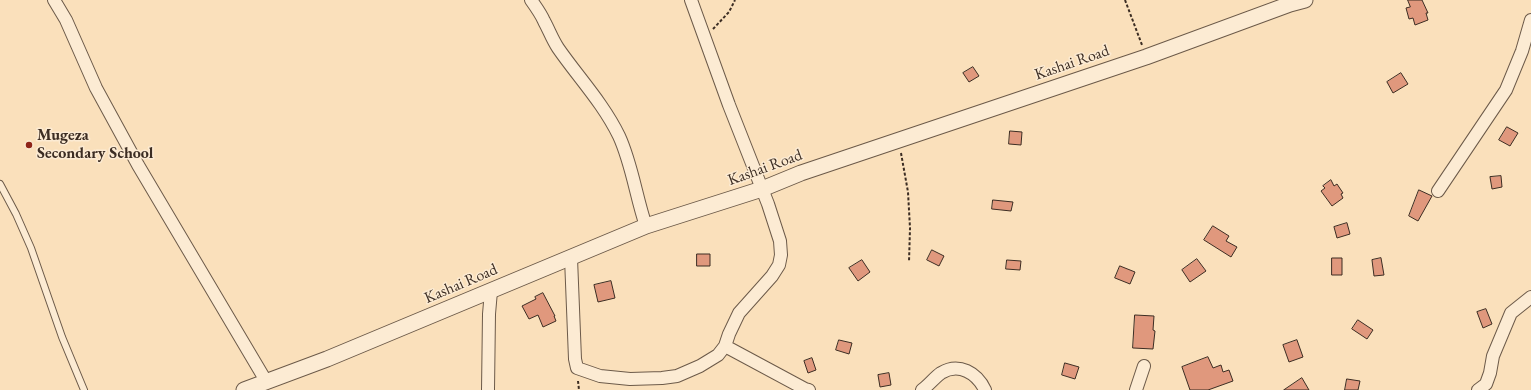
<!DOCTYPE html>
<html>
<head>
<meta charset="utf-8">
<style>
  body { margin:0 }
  canvas { display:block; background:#fae0bb }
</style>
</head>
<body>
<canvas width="1531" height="390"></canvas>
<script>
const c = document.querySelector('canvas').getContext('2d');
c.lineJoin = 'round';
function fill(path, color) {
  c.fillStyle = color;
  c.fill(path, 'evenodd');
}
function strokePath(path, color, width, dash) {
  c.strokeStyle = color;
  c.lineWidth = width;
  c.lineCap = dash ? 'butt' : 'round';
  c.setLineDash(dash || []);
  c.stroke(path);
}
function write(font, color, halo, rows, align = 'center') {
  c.font = font + ' "EB Garamond",serif';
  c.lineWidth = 3;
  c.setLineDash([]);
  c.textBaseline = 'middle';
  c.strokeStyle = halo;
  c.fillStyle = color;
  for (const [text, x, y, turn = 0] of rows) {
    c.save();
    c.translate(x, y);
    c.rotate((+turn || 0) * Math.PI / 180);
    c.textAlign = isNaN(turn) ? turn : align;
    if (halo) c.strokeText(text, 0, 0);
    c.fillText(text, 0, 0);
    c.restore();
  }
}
const building = new Path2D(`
  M1408,0H1422L1428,13H1426L1428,20L1415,25L1413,18L1409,19L1406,8L1410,7Z
  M973,67L979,76L969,82L963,73Z
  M1401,73L1408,84L1393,93L1387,82Z
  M1507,127L1518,133L1510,146L1499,140Z
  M1010,131L1022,132L1021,145L1009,144Z
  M1501,176L1502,187L1492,189L1490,177Z
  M1331,180L1334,186L1337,184L1343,193L1341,194L1343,198L1332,206L1321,191L1325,188L1323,186Z
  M1419,190L1432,196L1418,221L1409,216Z
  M993,200L1013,202L1011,211L992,209Z
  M1347,223L1350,234L1337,238L1334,227Z
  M1213,226L1229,236L1226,241L1237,247L1231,257L1204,240Z
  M932,250L944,256L939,266L927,260Z
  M697,254H710V266H697Z
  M1332,258H1342V275H1332Z
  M1381,258L1384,275L1374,276L1372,260Z
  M1197,259L1206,271L1190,282L1182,270Z
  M862,260L870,272L858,281L849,268Z
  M1007,260L1021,261L1020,270L1006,269Z
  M1120,266L1135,272L1130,284L1115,278Z
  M611,281L615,298L598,302L594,285Z
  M543,293L555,316H554L556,321L543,327L538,315L529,319L522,306L536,299L535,297Z
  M1486,309L1492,324L1483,328L1477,312Z
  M1135,315L1154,316L1153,330L1155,331L1153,349L1133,348Z
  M1358,320L1373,330L1367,339L1352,329Z
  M839,340L852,343L849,354L836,350Z
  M1297,340L1303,357L1289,362L1283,345Z
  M1208,357L1213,368L1221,365L1223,372L1229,370L1233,381L1208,390H1190L1182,367Z
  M812,358L816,370L808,373L804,361Z
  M1065,363L1079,367L1075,379L1062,375Z
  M889,373L891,385L880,387L878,375Z
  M1302,378L1309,390H1284Z
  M1347,379L1360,381L1358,390H1345Z`);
fill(building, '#e0987d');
strokePath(building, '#3c2d23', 1);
const service = new Path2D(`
  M0,184L16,214L31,248L62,337L84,390`);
const minor = new Path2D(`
  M54,0L66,20L96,88L138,165L266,381
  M531,0C536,7 541,14 544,21C549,30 552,39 558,48C578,77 603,103 619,136C632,164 636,197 646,226
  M1438,191L1506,90L1522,51L1531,20
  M571,258L575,359L577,368L600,376L630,379L662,378L677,376L700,366L718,355L725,346L729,334L739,313L772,276L779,265L781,255L780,241L768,204L729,105L691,0
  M725,346L805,389L809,390
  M488,390L489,314L491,291
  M922,390C929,385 934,378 941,373C959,362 977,373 985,390
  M1136,390L1144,366
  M1478,390L1486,384L1490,373L1493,356L1511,313L1531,297`);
const tertiary = new Path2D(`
  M244,390L327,359L646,226L762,189L801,173L1146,57L1290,4L1305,0`);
strokePath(service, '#6c5a49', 8);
strokePath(minor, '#6c5a49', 14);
strokePath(tertiary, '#6c5a49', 17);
strokePath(new Path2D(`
  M1125,0L1142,45
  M713,29L729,12L735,0
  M901,153L908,192L910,228L909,262
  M578,381L579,390`), '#3c2d23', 2, [3, 2]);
strokePath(service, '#fcebd3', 6);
strokePath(minor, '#fcebd3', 12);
strokePath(tertiary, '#fcebd3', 15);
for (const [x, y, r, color] of [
  [29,145,4,"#8f2418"]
]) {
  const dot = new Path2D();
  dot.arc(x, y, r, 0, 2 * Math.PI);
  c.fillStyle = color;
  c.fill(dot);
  strokePath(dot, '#fcebd3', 1.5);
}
write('16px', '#3c2d23', '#fcebd3', [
  ["Kashai Road",1072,63,-19],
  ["Kashai Road",765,168,-20],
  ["Kashai Road",461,284,-23]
]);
write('bold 16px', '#3c2d23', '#fcebd3', [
  ["Mugeza",37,136],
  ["Secondary School",37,154]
], 'left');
</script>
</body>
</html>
